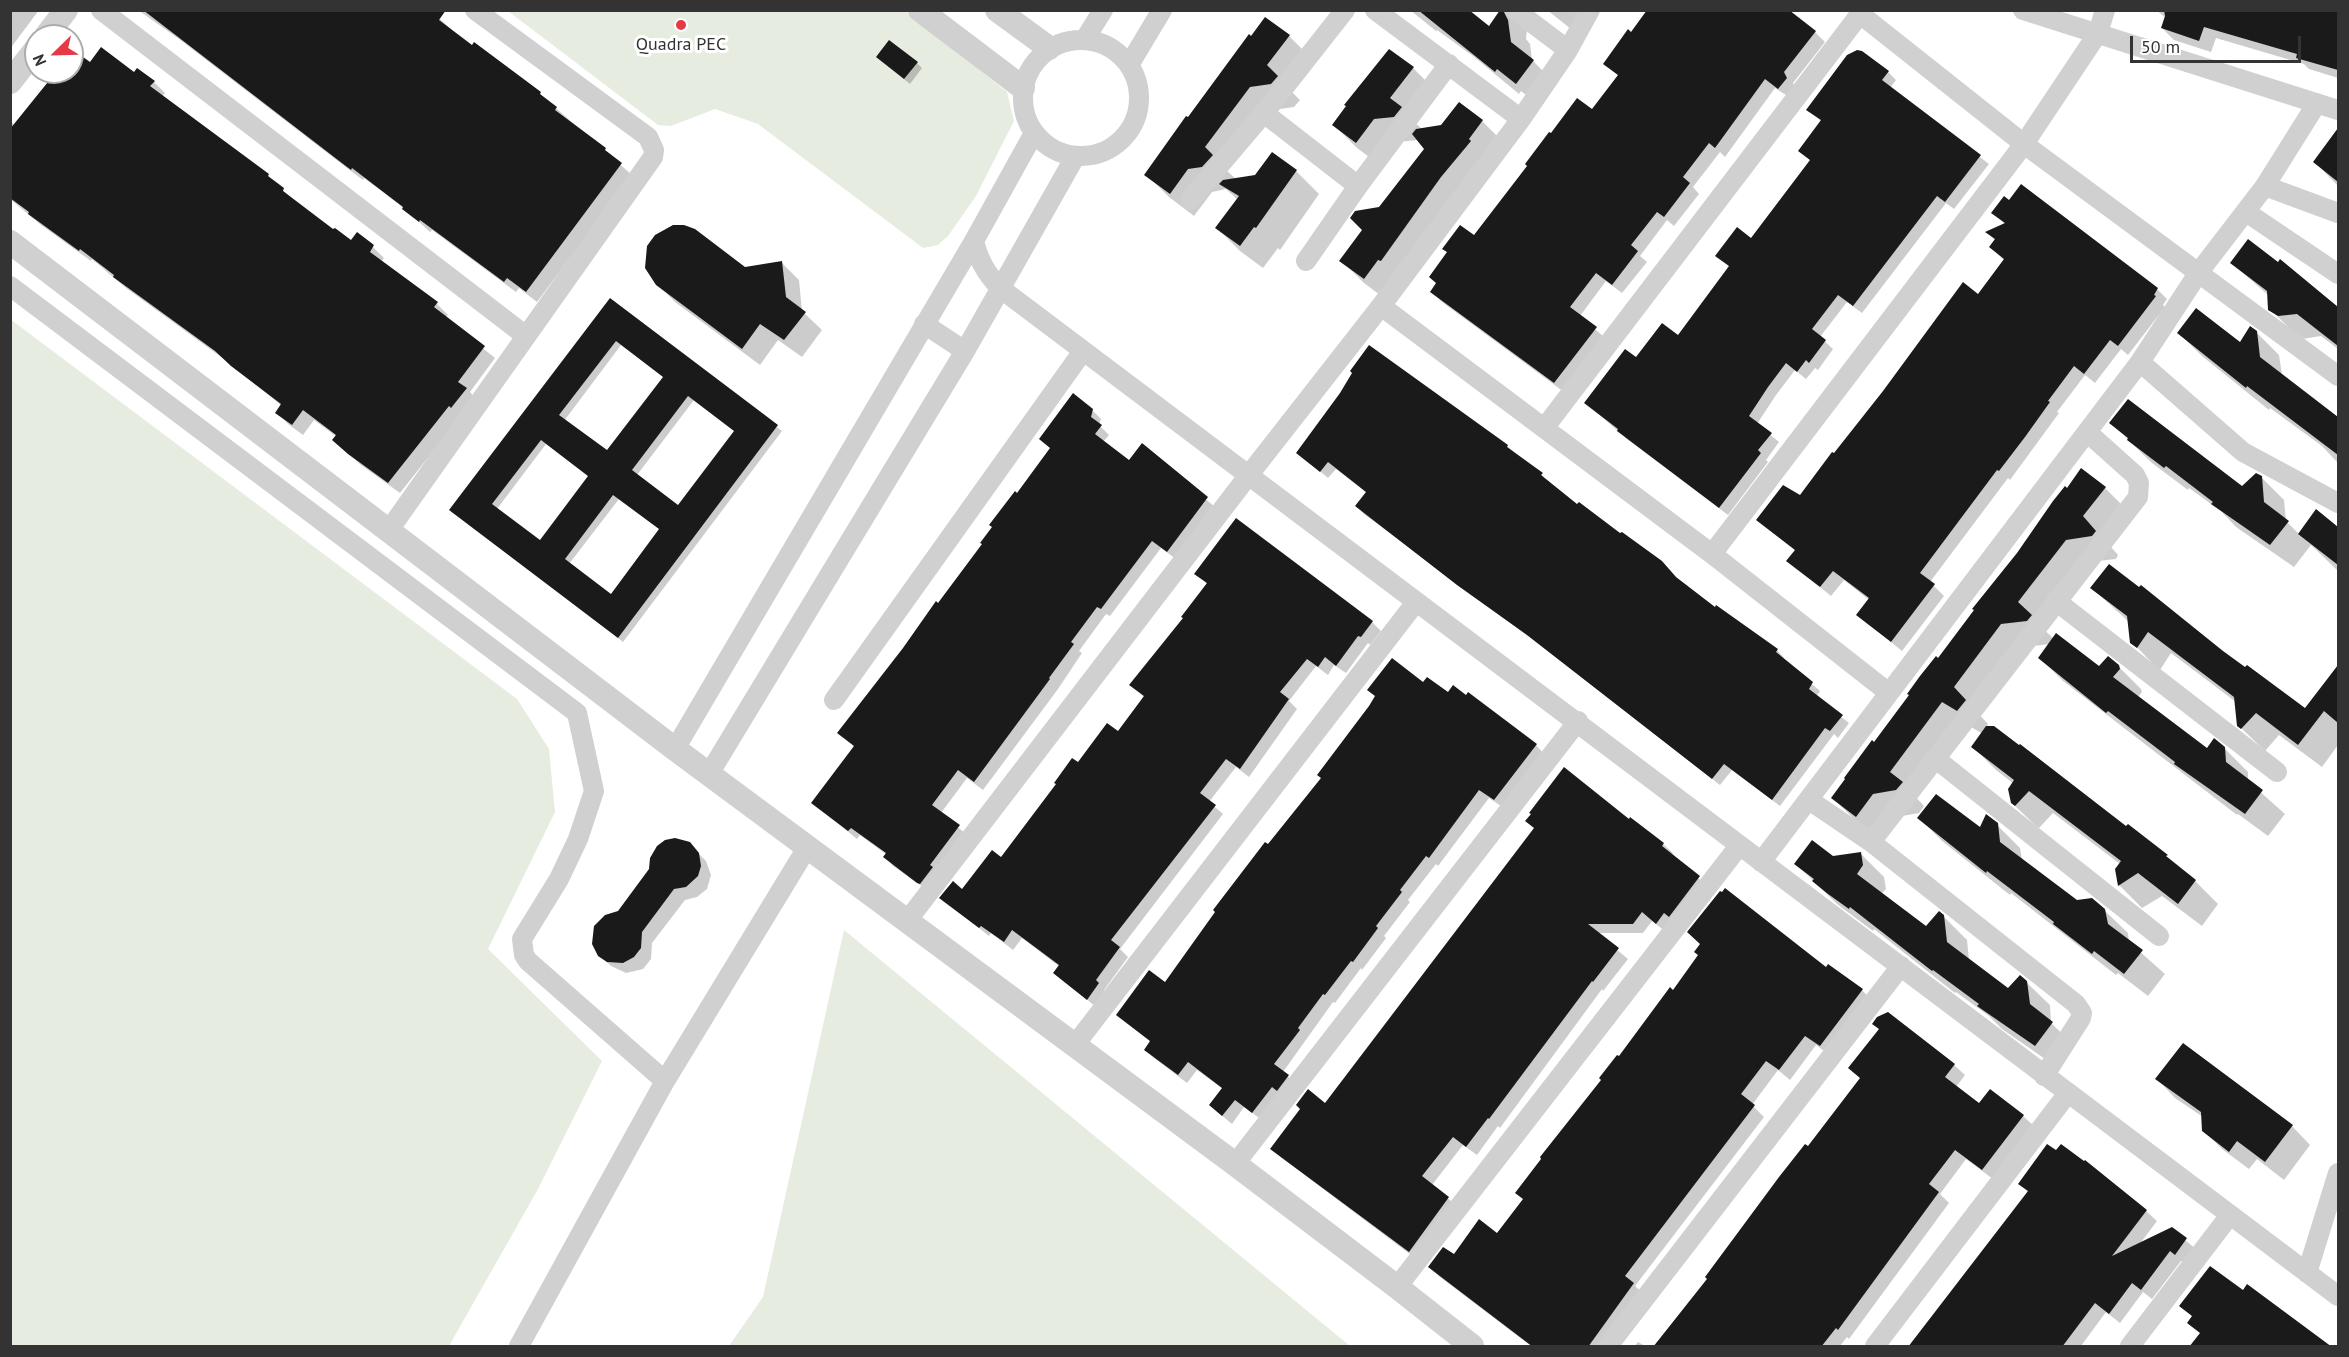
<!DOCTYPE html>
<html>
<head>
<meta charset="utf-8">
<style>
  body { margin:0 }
  #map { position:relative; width:2349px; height:1357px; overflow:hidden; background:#fff; font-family:"PT Sans",sans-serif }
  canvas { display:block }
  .frame { position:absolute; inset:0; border:12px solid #333; pointer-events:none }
  .north { position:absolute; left:24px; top:24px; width:60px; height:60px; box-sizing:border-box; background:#fff; border:2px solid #adadad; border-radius:50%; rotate:247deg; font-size:16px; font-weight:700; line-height:24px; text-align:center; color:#333 }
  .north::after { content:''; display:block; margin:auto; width:21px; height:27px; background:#e63946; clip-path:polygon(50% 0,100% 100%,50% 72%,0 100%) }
  .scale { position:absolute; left:2130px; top:36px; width:171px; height:27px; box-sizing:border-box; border:3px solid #333; border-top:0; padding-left:8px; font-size:18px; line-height:21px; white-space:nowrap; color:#333; -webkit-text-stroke:4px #fff; paint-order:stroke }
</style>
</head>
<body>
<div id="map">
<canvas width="2349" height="1357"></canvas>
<div class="frame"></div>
<div class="north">N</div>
<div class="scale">50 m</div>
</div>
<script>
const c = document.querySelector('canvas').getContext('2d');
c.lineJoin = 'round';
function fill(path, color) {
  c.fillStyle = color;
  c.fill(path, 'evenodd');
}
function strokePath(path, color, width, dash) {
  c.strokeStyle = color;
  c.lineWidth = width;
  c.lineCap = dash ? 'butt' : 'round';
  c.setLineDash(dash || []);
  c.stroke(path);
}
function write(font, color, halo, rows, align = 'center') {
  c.font = font + ' "PT Sans",sans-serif';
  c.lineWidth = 6;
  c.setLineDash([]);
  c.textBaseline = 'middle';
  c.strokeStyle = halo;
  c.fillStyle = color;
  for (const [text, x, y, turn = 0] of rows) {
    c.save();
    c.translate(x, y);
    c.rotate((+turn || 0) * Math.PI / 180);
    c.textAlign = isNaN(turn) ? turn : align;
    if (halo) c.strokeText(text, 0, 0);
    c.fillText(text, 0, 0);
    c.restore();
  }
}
fill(new Path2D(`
  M508,11H905L1007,92L1014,121L976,196L948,236L938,245L923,248L758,124L715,109L671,126L658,125Z
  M10,319L517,699L549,749L555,812L488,949L602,1061L538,1189L449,1346H11Z
  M844,930L1350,1346H729L763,1297Z`), '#e6ecdf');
fill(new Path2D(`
  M10,10H39L10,49Z
  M138,10H430L451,29L450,31L472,47L474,44L540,94L632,175L537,302L519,288L516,292L432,230L430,232L404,208L364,178L363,180L347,168L179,39Z
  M1410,10H1467L1490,28L1502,10H1508L1527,29L1526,39L1530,44L1532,60L1556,84L1540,106L1521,91L1519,94L1473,56L1437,30L1436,31Z
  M1547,10H1596L1576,33Z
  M2156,10H2338V78L2309,69L2304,64L2216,38L2211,52L2174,40L2162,28L2166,18Z
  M1815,32L1825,42L1793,83L1796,89L1789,97L1775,88L1725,157L1720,152L1693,187L1699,194L1674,226L1667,220L1640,256L1647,262L1622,293L1606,281L1580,316L1605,338L1564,392L1442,302L1432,292L1438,284L1448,253L1444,249L1474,237L1552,135L1592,111L1619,76L1605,64L1632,34Z
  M1289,36L1312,59L1289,89L1300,100L1294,107L1273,110L1227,171L1236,179L1296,171L1319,194L1280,250L1278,248L1263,268L1240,251L1217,228L1238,200L1226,189L1212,192L1194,216L1169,197L1146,174L1252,38Z
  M72,51L90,64L134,74L154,82L165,93L162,97L268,176L294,201L351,242L357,234L373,247L384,258L381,262L437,304L448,315L445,318L495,358L470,392L477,400L461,416L400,493L361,465L345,451L337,437L314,420L303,435L288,424L277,412L282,406L228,362L126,288L92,259L91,261L41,225L10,199V122L15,125L56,72H72Z
  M883,62L917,63L922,68L910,84Z
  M1413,68L1436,91L1413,121L1422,129L1442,127L1459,104L1482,121L1505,144L1388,301L1364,283L1341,260L1426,149L1418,140L1397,142L1380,165L1357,148L1334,125Z
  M1888,72L1896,80L1890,88L1989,164L1954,209L1946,203L1862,313L1847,302L1820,337L1833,349L1818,370L1815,368L1806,379L1795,370L1776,395L1757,424L1779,442L1766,460L1768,462L1728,515L1627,439L1586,403L1636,359L1678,338L1730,267L1717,256L1752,240L1811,161L1800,151L1822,122L1808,110Z
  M2331,140L2338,145V186L2315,162Z
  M2021,186L2157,289L2167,299L2163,305L2165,307L2128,355L2121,349L2095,383L2085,375L2057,412L2059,413L2010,480L2008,478L1930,582L1944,596L1902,651L1858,615L1869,600L1844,580L1831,596L1788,561L1796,551L1758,520L1800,497L1834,456L1979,296L2005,261L1991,247L1996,241L1987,232L2006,225L1993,213L2009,202Z
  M2280,262L2338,307V349L2321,336L2302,339L2293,332L2270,309L2269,296L2232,263L2279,264Z
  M782,263L799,280L802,311L822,330L802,357L778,340L760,365L675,302L657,284Z
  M610,300L782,431L623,642L451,510ZM621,345L664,377L607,452L564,421ZM694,400L735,431L678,507L637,475ZM546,444L589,477L540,542L497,509ZM619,499L661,530L611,596L569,564Z
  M2256,332L2279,355L2282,375L2338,418V463L2322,446L2270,408L2269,410L2202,356L2179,333L2240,344Z
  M1370,347L1507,446L1542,475L1548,483L1680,584L1777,650L1784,658L1783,659L1820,691L1816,697L1849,723L1838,738L1834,734L1780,806L1732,770L1720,785L1536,642L1364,514L1357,506L1367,493L1336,469L1328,478L1298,453L1341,393Z
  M1092,410L1101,419L1099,425L1109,435L1103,442L1129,462L1142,446L1215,507L1176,559L1161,548L1110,616L1106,614L1079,651L1082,653L1058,689L983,790L967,778L941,813L967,835L929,891L893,866L885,857L887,855L860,835L857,839L813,803L855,747L839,733L939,605L1018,495Z
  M2111,423L2243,488L2261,477L2284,500L2286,521L2299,534L2316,512L2338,528V571L2311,545L2294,567L2236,527L2222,512L2189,488L2188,490L2152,463Z
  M2105,488L2128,511L2105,540L2118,555L2116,559L2089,562L2040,626L2054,639L2099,668L2118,666L2141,689L2142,692L2138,697L2207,750L2224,748L2248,772V781L2285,814L2268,836L2238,814L2237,815L2063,681L2040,658L2050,644L2025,647L1976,711L1988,724L1985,728L2127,829L2128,826L2195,881L2218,904L2202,926L2162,896L2142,908L2119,885L2120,864L2053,813L2039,828L2036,826L2012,803L2014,784L1996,770L1973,747L1983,734L1966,724L1913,794L1924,806L1919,813L1896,817L1880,839L1856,821L1833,798L1938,660Z
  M1196,573L1372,622L1381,631L1370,645L1368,643L1346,673L1334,665L1328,675L1316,666L1289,701L1297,709L1249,777L1236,767L1209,802L1223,814L1120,949L1128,957L1104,990L1107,993L1096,1007L1055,973L1060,967L1022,938L1013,950L991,933L989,936L941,898L962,891L1001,860L1078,764L1118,733L1145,698L1131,685L1184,619L1207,584Z
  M2092,588L2222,652L2305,710L2338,668V745L2322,767L2279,735L2265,751L2238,725L2236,702L2171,653L2160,670L2155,666L2132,642L2129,622Z
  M1423,684L1448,695L1536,745L1544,754L1504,808L1489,798L1438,866L1436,864L1408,900L1410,902L1384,936L1386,938L1362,970L1361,968L1335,1003L1333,1002L1283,1072L1297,1085L1262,1120L1244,1107L1232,1124L1220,1114L1223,1089L1197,1070L1187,1083L1154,1058L1146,1050L1151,1042L1118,1015L1165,984L1269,846Z
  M1919,818L1980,829L1997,825L2020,848L2022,860L2076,902L2104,910L2128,933L2129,942L2165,974L2148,996L2118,973L2116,975L2011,893L2010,895L1942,841Z
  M1629,821L1663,844L1673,853L1671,856L1709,887L1666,932L1652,921L1643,933H1597L1628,959L1603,991L1602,989L1500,1128L1498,1126L1477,1155L1463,1145L1432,1185L1458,1207L1419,1261L1282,1158L1272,1149L1326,1105Z
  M689,844L706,861L711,875L707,889L697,897L685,900L652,943L651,959L643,969L626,973L611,966L599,955L619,913Z
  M1861,854L1884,877L1886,889L1881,894L1927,928L1943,916L1967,940L1969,960L2008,990L2026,982L2050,1005L2051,1023L2075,1046L2058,1068L2002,1029L1989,1016L1956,992L1955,993L1874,929L1873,931L1837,904L1796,864Z
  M1826,969L1862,990L1872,1001L1831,1056L1816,1045L1790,1080L1778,1070L1752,1105L1764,1117L1635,1286L1644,1294L1606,1346H1531L1440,1277L1430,1267L1498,1235L1525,1200L1619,1058L1673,992Z
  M1874,1024L1954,1065L1965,1075L1956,1087L1979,1105L2023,1116L2034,1126L1993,1179L1966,1159L1940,1194L1949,1203L1849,1339L1847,1337L1840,1346H1655L1861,1079L1850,1068L1880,1030Z
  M2157,1079L2292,1126L2310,1145L2284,1180L2257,1159L2249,1169L2222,1149L2203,1130V1117L2175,1098Z
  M2020,1183L2146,1211L2157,1221L2139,1245L2172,1229L2197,1250L2186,1264L2181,1261L2152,1299L2143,1292L2120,1323L2106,1312L2081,1346H1909L2029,1193Z
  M1638,1342L1645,1346H1635Z`), '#0003');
fill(new Path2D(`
  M143,10H446L439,20L472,45L474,42L541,92L540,94L557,107L555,110L606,148L605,150L622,163L526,292L507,278L504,282L420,220L419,222L402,209L403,207L352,168L351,170L334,157Z
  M1418,10H1469L1489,26L1500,10H1503L1508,20L1511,42L1534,60L1516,84L1497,69L1495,72Z
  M1647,10H1789L1816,31L1784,72L1787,78L1778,89L1765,79L1715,148L1709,143L1683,177L1690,183L1664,217L1657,212L1631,245L1638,251L1612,285L1596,273L1570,307L1597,327L1554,383L1430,292L1436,283L1429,277L1447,252L1442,249L1460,225L1474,235L1527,166L1525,164L1549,132L1551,133L1577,98L1592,109L1618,75L1603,64L1628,29L1631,32Z
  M2164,10H2338V70L2296,58L2297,54L2204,27L2199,41L2161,28L2165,16Z
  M1265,17L1290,35L1267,65L1278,76L1271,84L1250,87L1205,147L1213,155L1202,167L1188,169L1170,194L1144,175L1186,116L1188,117L1249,34L1251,36Z
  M889,40L918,62L904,79L876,57Z
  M101,47L134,72L137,68L155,81L150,86L269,174L268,176L284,188L283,191L333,229L335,228L351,240L357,232L374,245L370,252L438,302L434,307L485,346L458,382L467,388L451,408L449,406L388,483L348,454L332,440L336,435L303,410L292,425L275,413L281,404L231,366L215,351L113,277L114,275L80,249L79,251L28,214L29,212L10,198V129L56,72H72V49L90,62Z
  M1389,49L1414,67L1390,98L1402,107L1394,117L1374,119L1356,143L1332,125L1346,106L1344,105Z
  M1857,50L1862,51L1889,71L1882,80L1981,155L1945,202L1937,196L1853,306L1838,295L1812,329L1826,340L1809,363L1806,360L1797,372L1786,363L1768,387L1749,416L1772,433L1758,450L1761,453L1719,508L1617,431L1618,429L1584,403L1625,349L1636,357L1662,323L1678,335L1729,266L1715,256L1737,227L1751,238L1810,160L1798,151L1821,120L1806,110L1847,55Z
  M1459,102L1483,120L1469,139L1471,141L1441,177L1381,261L1378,260L1364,279L1339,261L1362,230L1350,218L1355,211L1379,207L1424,149L1412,134L1416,129L1441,125Z
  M2338,128V182L2313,162Z
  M1272,152L1297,170L1256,228L1254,227L1240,246L1215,228L1239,196L1219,184L1223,180L1255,175Z
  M2021,184L2158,288L2154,295L2156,296L2118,346L2110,340L2084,374L2074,366L2048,401L2050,402L2025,437L1999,471L1997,470L1920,573L1935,584L1891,642L1856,615L1869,598L1833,571L1820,587L1786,561L1795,550L1756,520L1783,485L1800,495L1832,452L1834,453L1883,391L1963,282L1978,294L2004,259L1989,247L1995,239L1985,232L2005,223L1991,213L2004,196L2009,200Z
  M673,225H684L695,229L745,267L782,261L786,297L806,312L784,340L760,324L742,349L656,285L645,268L647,246L655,235Z
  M2248,239L2278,262L2280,259L2338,307V346L2297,314L2278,316L2268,310L2267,291L2230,263Z
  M610,298L778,425L618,638L449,510ZM616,341L663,377L607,450L559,415ZM688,396L734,431L678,505L632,470ZM541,440L588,476L540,540L492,504ZM613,495L659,529L611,594L565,559Z
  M2196,308L2240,342L2250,326L2257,331L2260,357L2338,417V455L2247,386L2246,388L2177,333Z
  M1369,345L1508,445L1507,447L1543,473L1541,475L1577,504L1579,502L1620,533L1622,532L1662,561L1676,577L1715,607L1716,605L1778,649L1776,652L1813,682L1809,689L1843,715L1830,731L1825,728L1772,800L1724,764L1712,779L1527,635L1457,585L1355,506L1366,492L1328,462L1320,472L1296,453L1340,393L1352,373L1350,371Z
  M1073,393L1093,409L1091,417L1102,425L1095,434L1129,460L1142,443L1208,497L1167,552L1152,541L1101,609L1097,607L1071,642L1074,644L1049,678L1050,679L974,782L958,770L932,805L960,825L930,865L933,867L920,884L917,883L883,857L886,853L851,828L848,831L811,803L854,746L837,733L903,648L936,601L938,603L982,544L980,543L992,527L989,525L1015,491L1017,493L1050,448L1039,439Z
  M2128,399L2242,486L2256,473L2262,476L2264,502L2289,521L2270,545L2211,504L2213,502L2166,466L2164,468L2127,440L2128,438L2109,423Z
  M2081,468L2106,487L2083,516L2096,531L2092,536L2066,540L2018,602L2032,615L2027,621L2001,624L1954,687L1966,700L1957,711L1942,702L1890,772L1903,782L1896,790L1873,794L1856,817L1831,798L1845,779L1844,778L1872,740L1874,742L1909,695L1907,694L1920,676L1936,656L1938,658L1974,610L1972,609L2017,553L2053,501L2065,486L2067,488Z
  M2316,509L2338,527V565L2298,534Z
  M1236,518L1373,621L1361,637L1358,636L1336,666L1325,657L1318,667L1307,659L1280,692L1289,699L1240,769L1226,759L1200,793L1216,805L1111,940L1120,947L1096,980L1099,983L1087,1000L1053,973L1059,965L1012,930L1004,942L981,926L979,928L939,898L953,881L962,889L992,850L1001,857L1056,784L1054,783L1072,758L1078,762L1107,723L1118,731L1144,696L1129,685L1183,618L1181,617L1207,583L1194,574Z
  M2109,564L2139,587L2141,585L2223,651L2245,667L2247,665L2305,708L2338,665V723L2324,711L2298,745L2256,713L2241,729L2237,726L2234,697L2148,632L2137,648L2130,643L2127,616L2090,588Z
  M2056,633L2099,666L2108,656L2119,665L2120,669L2113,677L2207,748L2214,738L2225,747L2226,762L2263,790L2245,814L2174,764L2175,762L2108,711L2106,713L2038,658Z
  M1392,658L1423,682L1427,677L1448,692L1453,685L1466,695L1468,692L1537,744L1494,800L1479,790L1429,858L1426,856L1400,890L1402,892L1376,926L1378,928L1353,962L1351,961L1325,995L1323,994L1298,1028L1300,1030L1274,1064L1289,1075L1277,1091L1272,1087L1252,1113L1235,1100L1222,1116L1209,1105L1222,1088L1188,1062L1178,1075L1144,1050L1150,1041L1116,1015L1149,970L1165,982L1215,912L1213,910L1265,842L1268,844L1321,778L1317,775L1369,706L1375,696L1367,690Z
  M1986,726H1994L2019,745L2020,744L2126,826L2128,824L2168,855L2166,856L2196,880L2178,904L2138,873L2118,886L2115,869L2121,861L2029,791L2015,806L2011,803L2008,789L2014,780L1971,747Z
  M1564,767L1629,819L1630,817L1664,843L1662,846L1700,876L1669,917L1664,913L1656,924L1642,912L1633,924H1588L1619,948L1593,982L1592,981L1489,1119L1488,1118L1466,1147L1453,1137L1422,1176L1449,1197L1409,1252L1270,1149L1300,1109L1296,1105L1308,1089L1325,1103L1534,828L1525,821L1531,814L1529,813Z
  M1936,794L1980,827L1986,814L1998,823L2000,842L2077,900L2092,898L2105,909L2108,924L2143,950L2124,974L2094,951L2092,954L2053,924L2054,922L1987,871L1986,873L1917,818Z
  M675,838L690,842L699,853L701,866L698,876L686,887L674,889L642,932L641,948L634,957L623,963L607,962L598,956L592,944L594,926L605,915L618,911L649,869L650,858L657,846L665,840Z
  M1812,840L1833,856L1861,852L1863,865L1857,874L1926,926L1939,911L1944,915L1947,942L2008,988L2020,975L2027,981L2030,1004L2053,1022L2035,1046L1977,1006L1979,1004L1933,970L1932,971L1850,907L1849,909L1828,894L1812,881L1814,879L1794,864Z
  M1725,888L1826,967L1828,964L1863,989L1820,1046L1805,1036L1779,1070L1766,1061L1741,1094L1755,1105L1625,1276L1634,1283L1588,1347H1533L1428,1267L1443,1247L1454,1254L1479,1219L1497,1233L1523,1199L1515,1193L1541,1159L1540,1157L1601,1080L1599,1078L1617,1055L1619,1056L1670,987L1673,990L1698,955L1694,952L1700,944L1687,932L1720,891L1722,892Z
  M1888,1012L1955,1064L1945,1077L1979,1103L1990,1089L2024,1115L1982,1170L1955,1150L1929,1184L1939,1192L1838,1330L1836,1328L1821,1347H1653L1707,1279L1705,1277L1779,1177L1805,1144L1808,1146L1860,1078L1848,1068L1879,1029L1872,1024L1877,1017Z
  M2183,1043L2293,1125L2265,1162L2237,1141L2229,1152L2202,1131L2201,1112L2155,1079Z
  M2047,1144L2056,1150L2061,1144L2084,1161L2085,1160L2147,1210L2112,1256L2172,1227L2187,1238L2175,1255L2170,1251L2141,1290L2132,1283L2109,1314L2095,1303L2062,1347H1908L2028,1191L2018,1184Z
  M2210,1266L2243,1290L2247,1284L2332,1347H2189L2200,1333L2187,1323L2192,1316L2179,1306Z`), '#1a1a1a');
strokePath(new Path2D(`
  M101,10L526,336
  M1345,10L1264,113L1358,186
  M1375,10L1521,119
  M1515,10L1568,50
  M1861,10L1860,14L2024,144L2338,376
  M2023,10L2338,110
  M1085,39L1103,10
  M1023 98a58 58 0 1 1 116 0a58 58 0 1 1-116 0Z
  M1129,65L1162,10
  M2265,186L2338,213
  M1190,200L1264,113
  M2246,212L2338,274
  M974,241C979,261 986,273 1000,288L2338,1296
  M1306,261L1358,186L1449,64
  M10,286L577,713L594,791L578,839L559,879L522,939L524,955L528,961L665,1081L519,1346
  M1381,306L1712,554
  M924,324L965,351
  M2140,362L2243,452L2338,503
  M1545,427L1860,14
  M389,530L653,157L654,150L648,137L475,10
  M2056,601L2277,772
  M1889,693L1712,554L2024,144L2098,33L2105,10
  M834,700L1083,351
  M675,749L974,241L1034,133
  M1936,759L2159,936
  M709,774L965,351L1075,157
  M1809,800L1871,842L2076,1004L2082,1013L2081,1018L2044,1076
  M1871,842L2138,497L2139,483L2135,475L2087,432
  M1761,862L2140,362L2199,272L2265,186L2317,103
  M907,921L1248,476L1381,306L1521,119L1568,50L1590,10
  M1074,1046L1416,602
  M665,1081L808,846
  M1235,1164L1578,721
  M2307,1273L2338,1173
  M1397,1287L1739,846
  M1608,1346L1901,966
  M1875,1346L2068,1093
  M2130,1346L2230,1215`), '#d0d0d0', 20);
strokePath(new Path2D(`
  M920,10L1023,88
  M997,10L1049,48
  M46,36L66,10
  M10,82L36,49
  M10,242L675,749L1235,1164L1397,1287L1472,1346`), '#d0d0d0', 24);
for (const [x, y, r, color] of [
  [681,25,6,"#e63946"]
]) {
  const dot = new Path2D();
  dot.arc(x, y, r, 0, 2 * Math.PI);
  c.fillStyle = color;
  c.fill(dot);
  strokePath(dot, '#fff', 2);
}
write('18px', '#333', '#fff', [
  ["Quadra PEC",681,45]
]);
</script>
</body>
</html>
